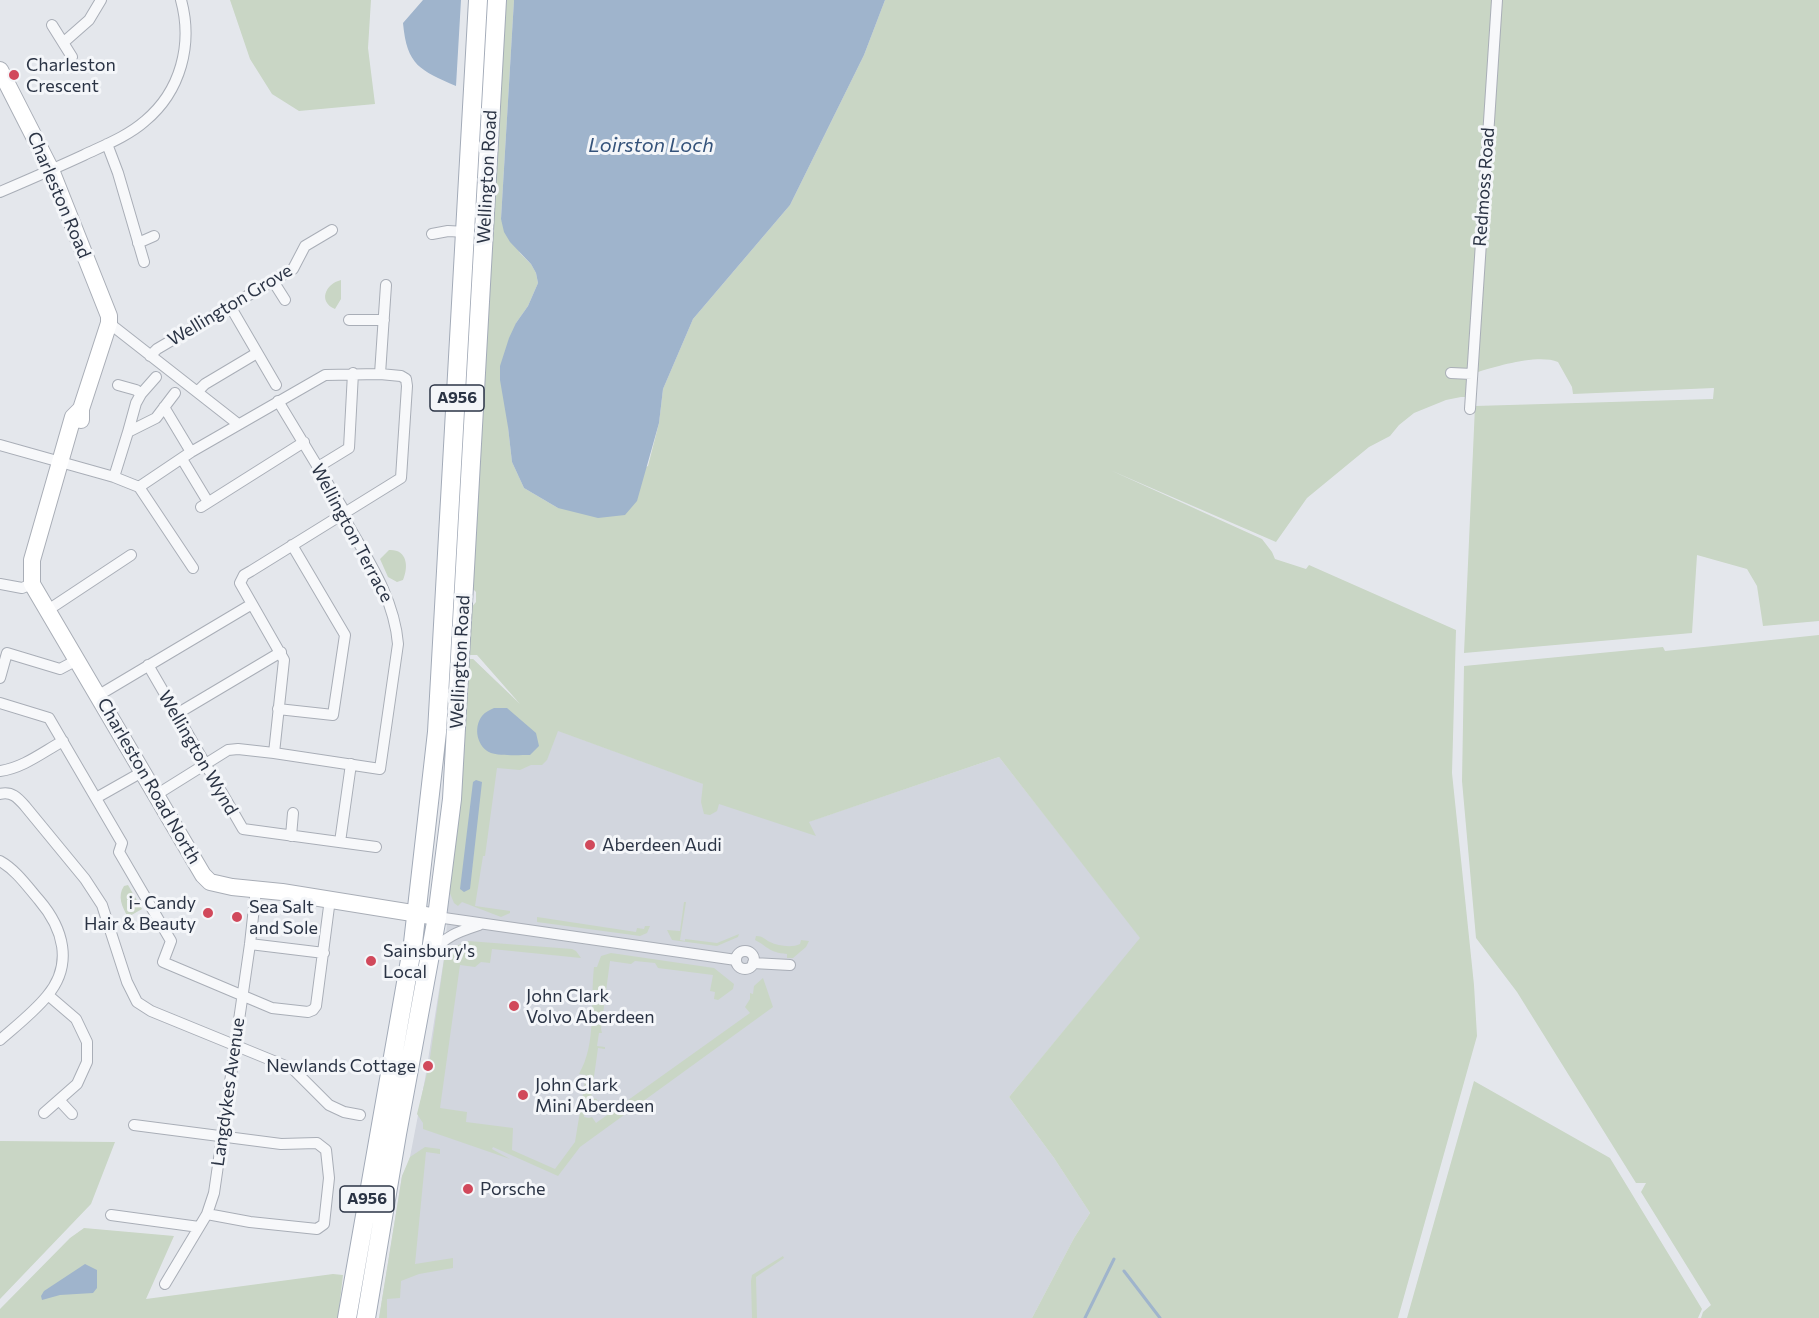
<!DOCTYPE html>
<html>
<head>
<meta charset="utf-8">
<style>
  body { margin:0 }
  canvas { display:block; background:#e4e7ec }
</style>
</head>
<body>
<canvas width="1819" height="1318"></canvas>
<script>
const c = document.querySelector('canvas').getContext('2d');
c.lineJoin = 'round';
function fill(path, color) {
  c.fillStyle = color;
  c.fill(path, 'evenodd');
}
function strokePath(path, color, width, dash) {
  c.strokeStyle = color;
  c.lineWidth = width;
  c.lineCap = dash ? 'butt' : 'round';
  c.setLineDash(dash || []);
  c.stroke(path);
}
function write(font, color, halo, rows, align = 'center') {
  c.font = font + ' Commissioner,sans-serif';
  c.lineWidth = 6;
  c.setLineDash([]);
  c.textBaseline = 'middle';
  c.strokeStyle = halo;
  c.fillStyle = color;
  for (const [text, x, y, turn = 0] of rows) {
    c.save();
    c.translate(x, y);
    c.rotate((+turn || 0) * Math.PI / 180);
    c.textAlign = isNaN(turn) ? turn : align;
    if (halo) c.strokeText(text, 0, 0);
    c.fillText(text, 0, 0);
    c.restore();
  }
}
fill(new Path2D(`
  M468,659H473L540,724L808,822L999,757L1141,938L1009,1097L1054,1158L1090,1213L1074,1238L1032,1318H379L402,1176L409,1162L425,1079L445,952L449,891L464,759Z`), '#d2d6de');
fill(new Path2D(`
  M230,0H371L368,48L375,104L299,111L272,94L250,59Z
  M504,0H514L501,219L520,253L531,264L536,273L538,283L528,306L516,323L508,427L512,462L524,488L558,508L648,466L659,423L663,389L693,319L790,205L864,55L885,0H1493L1471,397H1461L1446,400L1414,413L1399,425L1390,436L1369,447L1307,498L1276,542L1110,470L1262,539L1272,552L1275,559L1306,569L1309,565L1456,630L1452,773L1474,985L1477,1036L1398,1318H1032L1074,1238L1090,1213L1054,1158L1009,1097L1140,938L999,757L809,822L816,836L719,804L717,811L710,815L704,814L701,802L703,784L558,731L547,760L542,765H531L520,770L497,768L485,856H483L475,906L510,911V913L501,917L462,902L458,906L454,903L449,891L464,759L468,659H473L520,704L477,655H470L471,608L476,602V592L472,588L480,470L478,469Z
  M1501,0H1819V621L1763,626L1757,586L1747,569L1697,555L1692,633L1464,653L1475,406L1713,399L1714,388L1573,394L1572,387L1558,362C1538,354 1498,366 1478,372Z
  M341,280V299L335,309C318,302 325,284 341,280Z
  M389,550C407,549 409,566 403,580L397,582L388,577L380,559Z
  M1819,635V1318H1701L1703,1312L1711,1305L1641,1192L1646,1183H1636L1517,992L1476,938L1462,781L1464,666L1663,647L1665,651Z
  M128,885L142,909L128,917C122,907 117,896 124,886Z
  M684,902H686L680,940L685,941V939L717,943L739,934L738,937L717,946L672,940L667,930L680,931Z
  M537,917L636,932L637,928L644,929L645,926H650L647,933L640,936L537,922Z
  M756,936C763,936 764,939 770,942C778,946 792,948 800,944L801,940L809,941L806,947L793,958H787V954C768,952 770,948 755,940Z
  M468,941L572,949L576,951L581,958L492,949L490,963L481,962L475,967L460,965L440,1108L467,1112L466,1122L513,1128L512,1150L555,1169L575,1142L586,1075L579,1074C597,1043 590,1002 594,967H597L601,956L611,953L714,968L734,984L733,989L718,1000L714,999L715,992L710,991L713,975L658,968L655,963L635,961L631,964L610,961L601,1029L602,1033H599L597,1046L605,1047V1049L598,1048L591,1098L597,1099V1101L585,1111L584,1117L589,1118L592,1117L596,1123L750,1013L745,1007L750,999V993L753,994L754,986L763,978L773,1007L580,1147L558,1176L493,1147L492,1149L510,1159L423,1129V1123L417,1114L429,1065L444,960L454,947Z
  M1474,1081L1610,1158L1702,1309L1698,1318H1407Z
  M0,1141L115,1142L91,1204L0,1299Z
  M425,1147L440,1149V1154L426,1152L415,1264L453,1258V1268L419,1274L401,1281L400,1298L387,1299V1318H379L402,1176L410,1157Z
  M84,1228L174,1236L146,1299L333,1274L343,1275L338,1318H0V1309L70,1238Z
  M783,1256L784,1258L756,1277L757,1318H752L751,1281L752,1275Z`), '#c9d6c5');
fill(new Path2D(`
  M423,0H461L456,86C420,70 407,66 403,23Z
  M514,0H885L864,55L790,205L693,319L663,389L659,423L637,501L625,515L598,518L558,508L524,488L512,462L508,427L500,380V366L509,338L516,323L528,306L538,283L536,273L531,264L510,242L504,232L501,219Z
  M494,708H507L536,733L539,746L530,755C520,755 499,756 491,753C477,747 473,728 482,716C485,712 490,710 494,708Z
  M476,780L482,782L470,889L464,892L460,889L473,782Z
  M85,1264L97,1270V1288L93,1293L60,1295L42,1300L41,1296L44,1291Z`), '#9fb4cc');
strokePath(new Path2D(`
  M1124,1271L1160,1318
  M1085,1318L1114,1259`), '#9fb4cc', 3);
const street = new Path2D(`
  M52,25L72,57
  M64,42L89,20L101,0
  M107,144L118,173L144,262
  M0,192C28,180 56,168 84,155C105,145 128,136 145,121C181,91 193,44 181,0
  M432,234L448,231L466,232
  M138,243L154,236
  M273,281L285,300
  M230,306L276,385
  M349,320H384
  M109,323L238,424
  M150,356L157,349L293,269L305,246L332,230
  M1451,373L1472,374
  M380,374L386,285
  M118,385L136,390L141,394L136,403L128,432
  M198,391L205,384L257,353
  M141,394L156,377
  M164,407L191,452
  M1470,409L1497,0
  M0,445L114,477L139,487L193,568
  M182,459L208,502
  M318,467L349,448L353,373
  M114,477L128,432L156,418L175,393
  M139,487L191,452L325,375L380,374L401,376L406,379L407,386L401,478L251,571L244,575L240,583L284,660L274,753
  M201,507L304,442
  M0,584L22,588L32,584
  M48,610L131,555
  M148,665L243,829L376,847
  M0,678L7,653L60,669L77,660
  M99,695L252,604
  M0,703L49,718L122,843L119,852L171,941L163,962L272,1008L308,1012L313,1010L316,1006L330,899
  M278,709L333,715L345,635L292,545
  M175,715L281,652
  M0,771C23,768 43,752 63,741
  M0,794C12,791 18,798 25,806L85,879L102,905L127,982L137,1002L151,1011L293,1069L329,1105L344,1112L360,1115
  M156,795L228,750L238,749L274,753L380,769L398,644C394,596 366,557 343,516L342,507L278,401
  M96,798L142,772
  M291,836L293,813
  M340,842L351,764
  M0,861C16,870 27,886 39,900C63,928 74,964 47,996C34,1012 16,1026 0,1040
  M437,917L736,960
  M250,944L324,953
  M736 960a9 9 0 1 1 18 0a9 9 0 1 1-18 0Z
  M433,953C444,936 461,931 479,925
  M753,963L790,965
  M59,1100L72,1114
  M44,1113L77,1084L87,1062V1042L76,1019L48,995
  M134,1125L281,1144L317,1143L326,1150L329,1178L324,1224L317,1229L250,1222L207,1214
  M111,1215L199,1227
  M165,1284L207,1214L214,1193L250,944L256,889`);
const secondary = new Path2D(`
  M0,70L51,170L109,316V323L81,409V420
  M81,409L73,417L32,560V584L203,875L210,882L232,887L282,892L437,917`);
const primary = new Path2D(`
  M347,1318L413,943L437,732L478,0
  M366,1318L397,1134L437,917L452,799L497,0`);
strokePath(street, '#a9aeb7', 12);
strokePath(secondary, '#a9aeb7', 18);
strokePath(primary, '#a3abb8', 20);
strokePath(street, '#f7f8fa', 10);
strokePath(secondary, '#fff', 16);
strokePath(primary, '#fff', 18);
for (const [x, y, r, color] of [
  [14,75,6,"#d1495b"],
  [590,845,6,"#d1495b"],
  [208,913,6,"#d1495b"],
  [237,917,6,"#d1495b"],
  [371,961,6,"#d1495b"],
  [514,1006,6,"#d1495b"],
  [428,1066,6,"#d1495b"],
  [523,1095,6,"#d1495b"],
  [468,1189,6,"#d1495b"]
]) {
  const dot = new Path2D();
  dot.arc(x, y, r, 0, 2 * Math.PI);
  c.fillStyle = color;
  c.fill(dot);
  strokePath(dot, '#f4f6f9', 2);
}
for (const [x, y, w] of [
  [457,398,54],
  [367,1199,54]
]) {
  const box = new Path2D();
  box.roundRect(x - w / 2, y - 13, w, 26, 4.5);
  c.fillStyle = '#f4f6f9';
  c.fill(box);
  strokePath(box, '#2b3445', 1.5);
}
write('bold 16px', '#2b3445', null, [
  ["A956",457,398],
  ["A956",367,1199]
]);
write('18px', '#2b3445', '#f4f6f9', [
  ["Charleston",26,65],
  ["Crescent",26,86],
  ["Aberdeen Audi",602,845],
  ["i- Candy",196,903,"right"],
  ["Hair & Beauty",196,924,"right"],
  ["Sea Salt",249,907],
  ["and Sole",249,928],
  ["Sainsbury's",383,951],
  ["Local",383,972],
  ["John Clark",526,996],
  ["Volvo Aberdeen",526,1017],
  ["Newlands Cottage",416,1066,"right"],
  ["John Clark",535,1085],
  ["Mini Aberdeen",535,1106],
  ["Porsche",480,1189]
], 'left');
write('18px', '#2b3445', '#f4f6f9', [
  ["Wellington Road",487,177,-87],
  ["Redmoss Road",1484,187,-86],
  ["Charleston Road",59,195,67],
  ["Wellington Grove",230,305,-31],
  ["Wellington Terrace",352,533,62],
  ["Wellington Road",460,662,-87],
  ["Wellington Wynd",198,753,60],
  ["Charleston Road North",149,781,60],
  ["Langdykes Avenue",228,1092,-82]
]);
write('italic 20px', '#34527a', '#f4f6f9', [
  ["Loirston Loch",651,145]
]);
</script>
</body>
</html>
